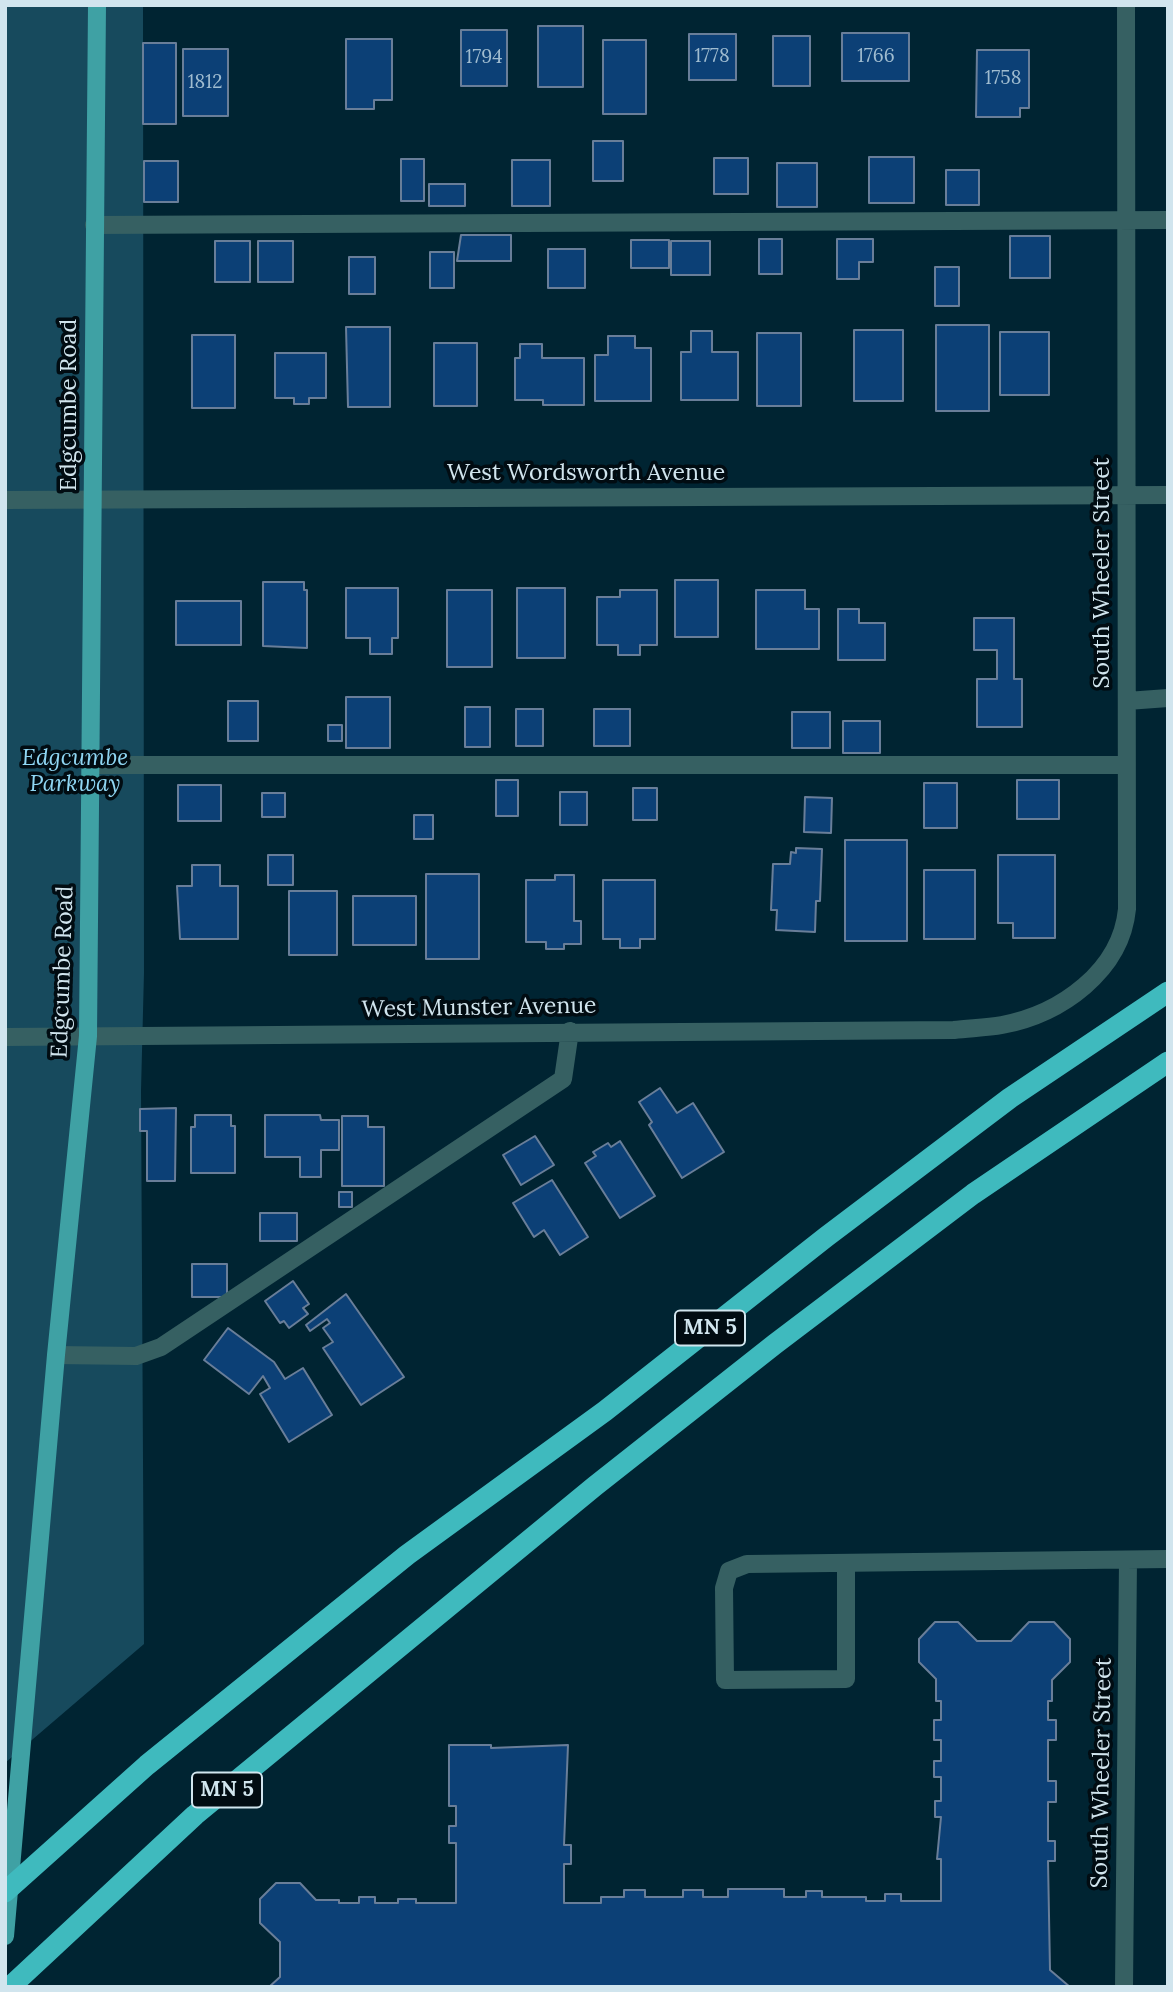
<!DOCTYPE html>
<html>
<head>
<meta charset="utf-8">
<style>
  body { margin:0 }
  #map { position:relative; width:1173px; height:1992px; overflow:hidden; background:#002432; font-family:Lora,serif }
  canvas { display:block }
  .frame { position:absolute; inset:0; border:7px solid #d1e5ee; pointer-events:none }
</style>
</head>
<body>
<div id="map">
<canvas width="1173" height="1992"></canvas>
<div class="frame"></div>
</div>
<script>
const c = document.querySelector('canvas').getContext('2d');
c.lineJoin = 'round';
function fill(path, color) {
  c.fillStyle = color;
  c.fill(path, 'evenodd');
}
function strokePath(path, color, width, dash) {
  c.strokeStyle = color;
  c.lineWidth = width;
  c.lineCap = dash ? 'butt' : 'round';
  c.setLineDash(dash || []);
  c.stroke(path);
}
function write(font, color, halo, rows, align = 'center') {
  c.font = font + ' Lora,serif';
  c.lineWidth = 7;
  c.setLineDash([]);
  c.textBaseline = 'middle';
  c.strokeStyle = halo;
  c.fillStyle = color;
  for (const [text, x, y, turn = 0] of rows) {
    c.save();
    c.translate(x, y);
    c.rotate((+turn || 0) * Math.PI / 180);
    c.textAlign = isNaN(turn) ? turn : align;
    if (halo) c.strokeText(text, 0, 0);
    c.fillText(text, 0, 0);
    c.restore();
  }
}
fill(new Path2D(`
  M5,5H143L144,972L141,1091L144,1644L5,1763Z`), '#174a5d');
const building = new Path2D(`
  M538,26H583V87H538Z
  M461,30H507V86H461Z
  M842,33H909V81H842Z
  M689,34H736V80H689Z
  M773,36H810V86H773Z
  M346,39H392V100H374V109H346Z
  M603,40H646V114H603Z
  M143,43H176V124H143Z
  M183,49H228V116H183Z
  M977,50H1029V108H1020V117H976Z
  M593,141H623V181H593Z
  M869,157H914V203H869Z
  M714,158H748V194H714Z
  M401,159H424V201H401Z
  M512,160H550V206H512Z
  M144,161H178V202H144Z
  M777,163H817V207H777Z
  M946,170H979V205H946Z
  M429,184H465V206H429Z
  M461,235H511V261H457Z
  M1010,236H1050V278H1010Z
  M759,239H782V274H759Z
  M837,239H873V262H859V279H837Z
  M631,240H669V268H631Z
  M215,241H250V282H215Z
  M258,241H293V282H258Z
  M671,241H710V275H671Z
  M548,249H585V288H548Z
  M430,252H454V288H430Z
  M349,257H375V294H349Z
  M935,267H959V306H935Z
  M936,325H989V411H936Z
  M346,327H390V407H348Z
  M854,330H903V401H854Z
  M691,331H712V352H738V400H681V352H691Z
  M1000,332H1049V395H1000Z
  M757,333H801V406H757Z
  M192,335H235V408H192Z
  M608,336H635V348H651V401H595V355H608Z
  M434,343H477V406H434Z
  M520,344H542V358H584V405H543V400H515V358H520Z
  M275,353H326V398H309V404H294V398H275Z
  M675,580H718V637H675Z
  M263,582H304V590H307V648L263,646Z
  M346,588H398V638H392V654H370V638H346Z
  M517,588H565V658H517Z
  M447,590H492V667H447Z
  M620,590H657V645H640V655H618V645H597V597H620Z
  M756,590H805V609H819V649H756Z
  M176,601H241V645H176Z
  M838,609H859V623H885V660H838Z
  M974,618H1014V679H1022V727H977V679H997V650H974Z
  M346,697H390V748H346Z
  M228,701H258V741H228Z
  M465,707H490V747H465Z
  M516,709H543V746H516Z
  M594,709H630V746H594Z
  M792,712H830V748H792Z
  M843,721H880V753H843Z
  M328,725H342V741H328Z
  M496,780H518V816H496Z
  M1017,780H1059V819H1017Z
  M924,783H957V828H924Z
  M178,785H221V821H178Z
  M633,788H657V820H633Z
  M560,792H587V825H560Z
  M262,793H285V817H262Z
  M805,797L832,798L831,833L804,832Z
  M414,815H433V839H414Z
  M845,840H907V941H845Z
  M796,848L822,849L820,901H816L815,932L776,930L777,910H771L773,864H790L791,852L796,853Z
  M268,855H293V885H268Z
  M998,855H1055V938H1013V923H998Z
  M192,865H220V886H238V939H180L177,886H192Z
  M924,870H975V939H924Z
  M426,874H479V959H426Z
  M555,875H574V921H581V944H564V949H546V942H526V880H555Z
  M603,880H655V939H640V948H620V939H603Z
  M289,891H337V955H289Z
  M353,896H416V945H353Z
  M660,1088L677,1113L693,1103L724,1152L682,1178L649,1125L652,1122L639,1102Z
  M176,1108L175,1181H147V1131H140V1109Z
  M195,1115H231V1126H235V1173H191V1127H195Z
  M265,1115H320L321,1120H339V1150H321V1177H300V1157H265Z
  M342,1116H368V1127H384V1186H342Z
  M535,1136L554,1165L521,1185L503,1155Z
  M620,1141L655,1196L620,1218L585,1163L596,1156L593,1152L608,1143L611,1147Z
  M552,1180L588,1237L560,1255L544,1230L534,1237L513,1203Z
  M339,1192H352V1207H339Z
  M260,1213H297V1241H260Z
  M192,1264H227V1297H192Z
  M293,1281L309,1304L303,1308L308,1314L289,1328L284,1321L280,1323L265,1301Z
  M346,1294L404,1377L361,1405L323,1348L333,1342L323,1328L330,1323L327,1319L310,1331L306,1325Z
  M228,1328L274,1362L285,1379L303,1368L332,1415L289,1442L260,1394L270,1388L263,1376L249,1394L204,1360Z
  M935,1622H958L977,1641H1011L1029,1622H1054L1070,1639V1662L1052,1680V1701H1048V1720H1056V1740H1048V1781H1056V1802H1048V1841H1055V1861H1048L1050,1970L1070,1987H269L280,1977V1942L260,1923V1899L276,1883H300L316,1900H339V1903H359V1897H375V1903H398V1899H416V1903H456V1843H449V1826H456V1806H449V1745H491V1748L568,1745L564,1845H571V1864H564V1903H601V1897H624V1890H645V1897H683V1890H703V1897H728V1889H784V1897H806V1891H822V1897H866V1901H885V1894H901V1901H941V1859H937L941,1817H935V1801H941V1777H934V1761H941V1740H934V1720H941V1701H936V1679L919,1662V1639Z`);
fill(building, '#0c4076');
strokePath(building, '#697e99', 2);
strokePath(new Path2D(`
  M94,225L1168,220
  M5,500L1168,495
  M1127,701L1168,698
  M91,765H1125
  M5,1037L954,1030C969,1028 986,1028 1002,1025C1061,1014 1121,971 1127,909L1126,5
  M56,1355L136,1356L161,1347L563,1079L570,1031
  M846,1564V1679L725,1680L724,1588L729,1571L747,1564L1168,1559
  M1124,1987L1128,1560`), '#366062', 18);
strokePath(new Path2D(`
  M5,1936L56,1355L88,1036L97,5`), '#3fa1a4', 18);
strokePath(new Path2D(`
  M5,1892L147,1765L407,1555L605,1411L826,1237L1010,1098L1168,992
  M10,1987L195,1815L595,1486L775,1344L973,1194L1168,1062`), '#3fbabe', 21);
write('19px', '#a0bcd0', null, [
  ["1778",712,57],
  ["1766",876,57],
  ["1794",484,58],
  ["1758",1003,79],
  ["1812",205,83]
]);
for (const [x, y, w] of [
  [710,1328,70],
  [227,1790,70]
]) {
  const box = new Path2D();
  box.roundRect(x - w / 2, y - 17.5, w, 35, 5);
  c.fillStyle = '#010c12';
  c.fill(box);
  strokePath(box, '#d1e5ee', 2);
}
write('bold 21px', '#d1e5ee', null, [
  ["MN 5",710,1328],
  ["MN 5",227,1790]
]);
write('23px', '#d1e5ee', '#010c12', [
  ["Edgcumbe Road",69,405,-90],
  ["West Wordsworth Avenue",586,473],
  ["South Wheeler Street",1102,573,-90],
  ["Edgcumbe Road",63,972,-88],
  ["West Munster Avenue",479,1008,-1],
  ["South Wheeler Street",1102,1773,-89]
]);
write('italic 23px', '#8fd6f3', '#010c12', [
  ["Edgcumbe",75,758],
  ["Parkway",75,784]
]);
</script>
</body>
</html>
